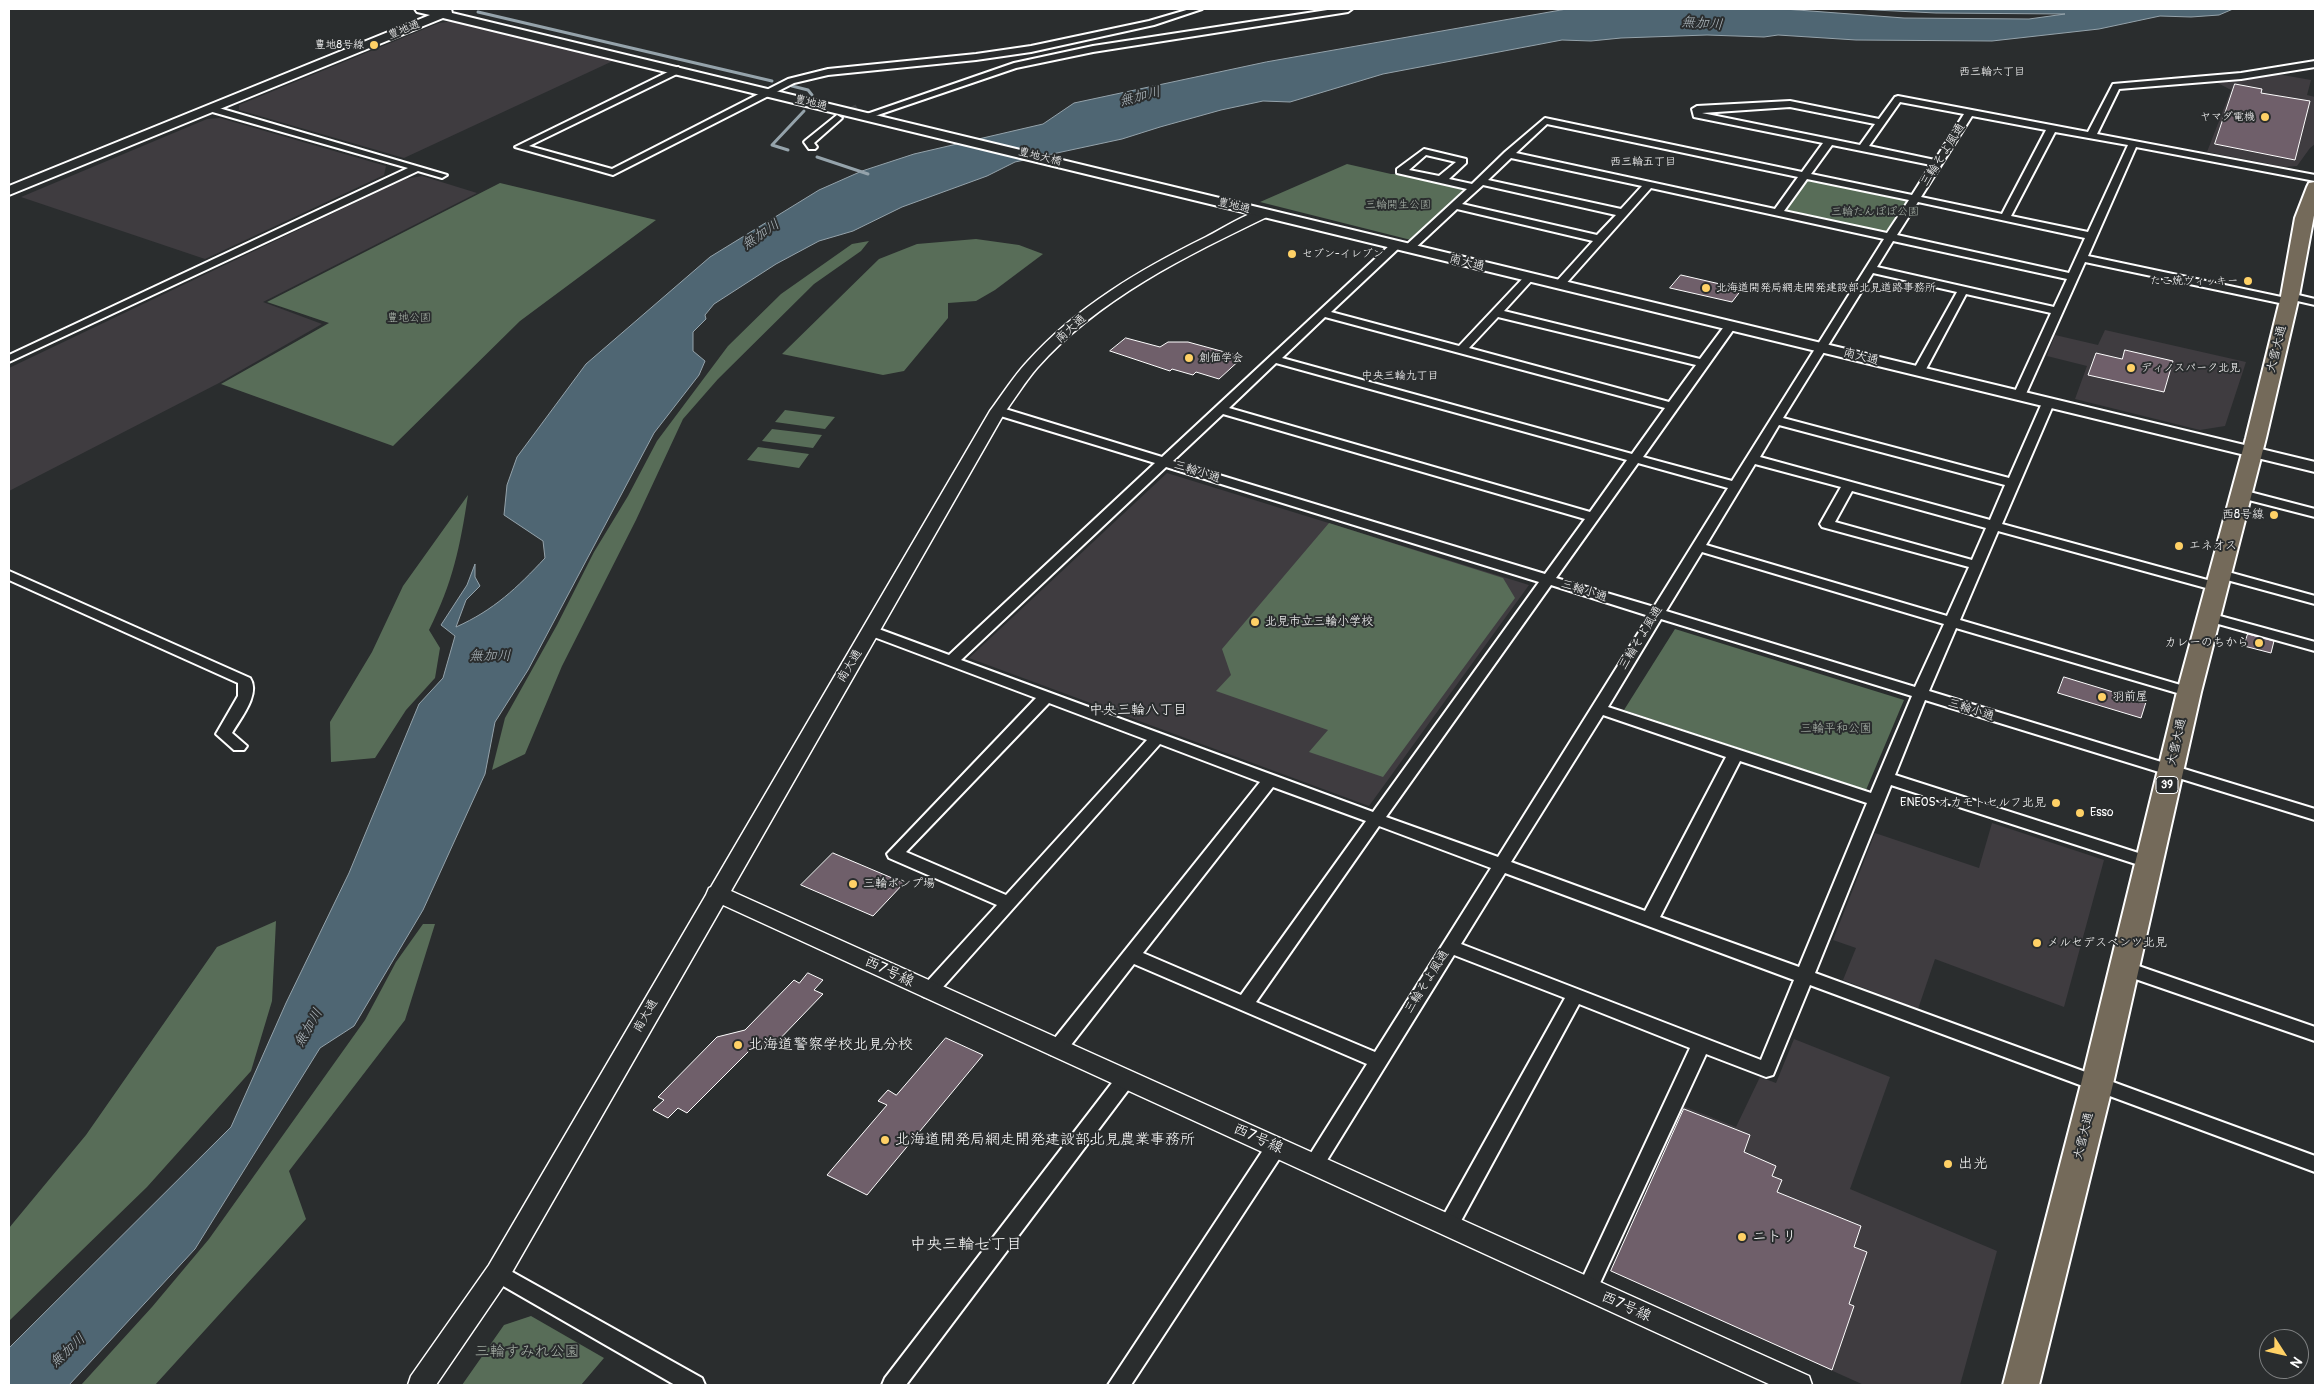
<!DOCTYPE html>
<html>
<head>
<meta charset="utf-8">
<style>
  body { margin:0 }
  #map { position:relative; width:2324px; height:1394px; overflow:hidden; background:#2a2d2e; font-family:Pangolin,sans-serif }
  canvas { display:block }
  .frame { position:absolute; inset:0; border:10px solid #fff; pointer-events:none }
  .north { position:absolute; left:2259px; top:1329px; width:50px; height:50px; box-sizing:border-box; background:#2a2d2e; border:1px solid #7f8182; border-radius:50%; rotate:125deg; font-size:14px; font-weight:700; line-height:20px; text-align:center; color:#fff }
  .north::after { content:''; display:block; margin:auto; width:18px; height:22px; background:#ffd166; clip-path:polygon(50% 0,100% 100%,50% 72%,0 100%) }
</style>
</head>
<body>
<div id="map">
<canvas width="2324" height="1394"></canvas>
<div class="frame"></div>
<div class="north">N</div>
</div>
<script>
const c = document.querySelector('canvas').getContext('2d');
c.lineJoin = 'round';
function fill(path, color) {
  c.fillStyle = color;
  c.fill(path, 'evenodd');
}
function strokePath(path, color, width, dash) {
  c.strokeStyle = color;
  c.lineWidth = width;
  c.lineCap = dash ? 'butt' : 'round';
  c.setLineDash(dash || []);
  c.stroke(path);
}
function write(font, color, halo, rows, align = 'center') {
  c.font = font + ' Pangolin,"Klee One",sans-serif';
  c.lineWidth = 4;
  c.setLineDash([]);
  c.textBaseline = 'middle';
  c.strokeStyle = halo;
  c.fillStyle = color;
  for (const [text, x, y, turn = 0] of rows) {
    c.save();
    c.translate(x, y);
    c.rotate((+turn || 0) * Math.PI / 180);
    c.textAlign = isNaN(turn) ? turn : align;
    if (halo) c.strokeText(text, 0, 0);
    c.fillText(text, 0, 0);
    c.restore();
  }
}
fill(new Path2D(`
  M454,21L615,60L404,158L239,110V105L439,23Z
  M2277,74L2311,80L2307,95L2315,97V144L2310,148L2297,166L2285,167L2207,152L2231,90L2216,82Z
  M220,118L386,166L384,175L205,259L21,197L207,119Z
  M422,176L477,193L263,302L322,324L219,383L9,491V368L405,179Z
  M2105,330L2246,362L2225,426L2200,430L2075,399L2087,366L2047,356L2055,335L2098,345Z
  M1167,473L1529,585L1369,806L969,658Z
  M1992,823L2104,860L2064,1007L1935,959L1918,1009L1843,980L1856,948L1833,940L1875,833L1979,868Z
  M1794,1039L1890,1077L1850,1189L1997,1251L1960,1385H1864L1610,1271L1683,1106L1736,1127L1760,1077L1776,1083Z`), '#3f3c40');
fill(new Path2D(`
  M1347,164L1391,174H1402L1465,188L1411,240L1260,202Z
  M1807,179L1909,200L1886,234L1784,211Z
  M500,183L656,220L520,321L393,446L221,384L329,323L267,302Z
  M976,239L1019,245L1043,254L995,290L976,301L948,303V318L904,371L883,375L782,354L879,259L917,244Z
  M869,241L861,251L814,284L718,379L683,419L636,520L562,666L525,754L492,770L505,718L557,625L594,552L628,496L657,441L728,346L781,294L852,244Z
  M785,410L835,417L825,429L775,422Z
  M772,429L822,435L813,448L762,441Z
  M758,447L809,454L799,468L747,460Z
  M468,495C460,547 453,582 429,630L440,648L435,678L406,710L375,758L331,762L330,722L372,652L403,586Z
  M1329,523L1503,578L1515,598L1383,777L1309,752L1328,730L1216,691L1231,675L1222,649Z
  M1675,629L1904,700L1866,790L1624,710Z
  M276,921L272,1001L251,1071L147,1187L9,1321V1228L86,1135L217,947Z
  M423,924H435L405,1020L289,1171L306,1219L155,1385H81L152,1307L209,1239L365,1020L396,962Z
  M531,1316L604,1358L581,1385H462L504,1325Z`), '#586d58');
const water = new Path2D(`
  M1567,9H1784L1904,18L2029,19L2065,14L1936,13L1854,9H2233L2219,15L2191,17L2160,16L2099,29L1992,41L1856,40L1778,35L1764,37L1707,35L1621,38L1591,41L1562,40L1383,74L1290,102L1263,101L1221,110L1160,127L1122,139L1015,162L987,176L902,207L853,231L819,241L776,264L714,304L705,315L706,319L693,332V351L705,361L699,375L654,433L528,670L495,722L485,774L423,910L354,1026L320,1048L195,1249L69,1385H9V1348L231,1127L286,1003L349,873L419,704L443,678L455,636L441,625L467,585L475,564V577L480,586L466,600L456,627C494,610 517,588 545,558L543,541L504,515L507,485L517,457L586,364L710,257L819,190L862,171L914,154L1043,124L1074,103L1266,62Z`);
fill(water, '#4f6673');
strokePath(water, '#95a3ab', 1);
strokePath(new Path2D(`
  M478,12L772,81
  M792,86L808,90L812,95
  M788,150L772,145L804,111
  M817,157L868,174`), '#95a3ab', 3);
const building = new Path2D(`
  M2235,84L2262,89L2261,93L2310,101L2295,160L2215,144Z
  M1681,275L1720,284L1742,289L1732,302L1670,288Z
  M1126,338L1160,347L1168,342H1188L1243,357L1219,379L1196,372L1193,375L1172,369L1170,371L1110,351Z
  M2125,350L2173,361L2164,392L2088,375L2096,353L2122,359Z
  M2248,634L2274,641L2271,653L2244,646Z
  M2064,677L2146,702L2141,718L2058,693Z
  M833,853L904,883L873,916L801,885Z
  M808,973L823,980L814,990L823,994L773,1046L769,1044L749,1051L687,1113L678,1108L668,1118L653,1110L664,1100L658,1097L717,1037L745,1030L794,980L799,983Z
  M946,1038L983,1055L867,1195L827,1175L887,1105L878,1101L888,1090L896,1095Z
  M1684,1109L1750,1135L1744,1152L1776,1166L1772,1176L1782,1180L1777,1192L1861,1226L1854,1247L1867,1252L1849,1304L1854,1306L1832,1370L1611,1271Z`);
fill(building, '#6f5f6a');
strokePath(building, '#fff', 1);
strokePath(new Path2D(`
  M837,118L859,108`), '#3f4243', 9, [9, 4.5]);
const minor = new Path2D(`
  M1190,9H1202L1154,25L1031,52L976,60L828,75L794,83L613,175L515,147L678,67L682,70L681,72L529,146L612,169L788,79L828,69L976,54L1031,46L1149,21Z
  M1334,9H1352L1348,12L1093,52L1016,68L869,118L861,116L1014,63L1093,46Z
  M2315,61V67L2241,79L2119,89L2097,134L2315,175V181L2136,147L2088,256L2286,298V294L2290,293L2315,299V305L2293,300V304L2289,305L2085,262L2025,396L2019,400L2013,396L2051,313L1966,294L1925,371L1919,375L1913,371L1957,292L1873,273L1783,418L2009,478L2042,403L2044,400H2052L2054,403L2002,524L2222,584L2224,587L2217,591L1998,531L1960,620L2194,689L2196,692L2194,695H2184L1956,628L1929,691L2315,809V820L1925,700L1895,775L2154,858L2156,862L2154,866L2148,868L2142,866L1891,785L1815,973L2315,1156V1172L1810,985L1773,1075L1766,1077L1706,1054L1594,1296L1587,1299L1580,1296L1577,1290L1690,1048L1579,1004L1455,1232L1448,1234L1441,1232L1438,1226L1441,1220L1565,998L1454,955L1321,1170L1314,1172L1307,1170L1304,1164L1367,1064L1134,964L1064,1054L1057,1056L1050,1054L1048,1049L1050,1044L1260,782L1160,744L935,996L929,998L923,996L920,991L923,986L997,905L889,858L887,854L1036,698L866,634L864,631L866,628H876L949,655L1155,463L994,414L992,411L994,408H1002L1162,457L1391,244L1395,243L1400,246L1399,248L1331,312L1459,346L1525,276L1529,275L1534,278L1504,311L1700,359L1726,324H1734L1736,326L1643,457L1732,481L1884,239L1651,188L1563,287H1555V283L1593,241L1457,209L1412,251H1404V247L1467,189L1397,173V169L1424,149L1466,159V163L1449,179L1472,184L1505,152L1545,118L1802,172L1823,143L1694,117L1692,109L1697,106L1790,101L1879,119L1895,97L1898,96L2088,132L2113,84L2241,73ZM1900,102L1964,114L1935,160L1869,146ZM1790,107L1875,124L1860,145L1702,113ZM1972,116L2046,130L2002,214L1921,197ZM1547,124L1798,177L1775,209L1516,153ZM2055,132L2128,145L2088,232L2011,216ZM1832,145L1931,165L1912,195L1811,174ZM1426,155L1456,162L1439,176L1409,170ZM1511,158L1642,186L1621,209L1488,180ZM1807,179L1909,200L1887,233L1784,211ZM1483,185L1616,215L1597,235L1462,204ZM1918,202L2085,238L2069,273L1897,235ZM1893,241L2067,279L2054,307L1877,267ZM1325,317L1665,408L1632,454L1282,358ZM1498,317L1696,365L1669,402L1469,348ZM1276,363L1627,460L1590,512L1229,408ZM1223,414L1585,519L1545,574L1173,461ZM1779,425L2005,485L1990,520L1760,457ZM1638,463L1728,488L1654,607L1556,578ZM1755,464L1841,487L1820,524L1822,527L1969,567L1947,616L1706,545ZM1166,467L1539,582L1373,812L961,660ZM1852,491L1986,528L1972,560L1835,522ZM1702,552L1944,624L1915,687L1666,611ZM1551,585L1649,616L1498,857L1386,817ZM1661,619L1912,696L1871,793L1608,707ZM1049,703L1147,740L1006,895L906,852ZM1603,715L1726,757L1645,911L1511,862ZM1740,761L1867,803L1799,967L1660,917ZM1273,787L1366,821L1241,995L1143,953ZM1379,826L1491,868L1375,1052L1256,1002ZM1505,873L1794,980L1761,1060L1461,944Z
  M212,106L447,175L442,178L418,171L9,362V355L408,168L209,111L207,109Z
  M837,115L842,118L840,120L814,143L817,147L815,149H809L804,142L806,140Z
  M2242,490L2315,509V517L2237,497L2235,494Z
  M2221,570L2315,596V604L2216,577L2214,574L2216,571Z
  M9,571L250,678C261,694 240,719 232,733L247,746L244,750H234L216,734L238,696V683L9,580Z
  M2209,613L2315,642V651L2204,620L2202,617Z
  M2124,961L2315,1027V1041L2118,973L2115,968L2118,963Z
  M1125,1073L1132,1075L1134,1080L1132,1085L906,1385H882L885,1378L1118,1075Z
  M1276,1139L1283,1141L1286,1147L1283,1153L1131,1385H1108L1269,1141Z
  M498,1264L702,1378L705,1385H675L491,1279L488,1273L491,1267Z`);
const tertiary = new Path2D(`
  M1264,209L1270,213L1269,216C1186,256 1099,298 1037,368C1025,382 1016,397 1005,412L731,891L1809,1376L1812,1385H1771L723,905L507,1281L436,1385H408L411,1376L489,1265L706,895L709,888L711,887L990,411C1002,395 1013,377 1027,362C1076,307 1141,269 1206,237C1224,228 1244,214 1264,209Z`);
const secondary = new Path2D(`
  M415,9H451L452,13L2315,462V472L443,18L9,195V186L430,15L417,12Z`);
const trunk = new Path2D(`
  M2315,182V210L2299,296L2266,438L2201,692L2113,1084L2039,1385H2003L2081,1084L2177,692L2246,438L2281,296L2295,218L2307,187L2309,183Z`);
strokePath(minor, '#fff', 4);
strokePath(tertiary, '#fff', 3);
strokePath(secondary, '#fff', 4);
strokePath(trunk, '#fff', 4);
fill(minor, '#2a2d2e');
fill(tertiary, '#2a2d2e');
fill(secondary, '#2a2d2e');
fill(trunk, '#746a5a');
for (const [x, y, r, color] of [
  [374,45,5,"#ffd166"],
  [2265,117,5,"#ffd166"],
  [1292,254,5,"#ffd166"],
  [2248,281,5,"#ffd166"],
  [1706,288,5,"#ffd166"],
  [1189,358,5,"#ffd166"],
  [2131,368,5,"#ffd166"],
  [2274,515,5,"#ffd166"],
  [2179,546,5,"#ffd166"],
  [1255,622,5,"#ffd166"],
  [2259,643,5,"#ffd166"],
  [2102,697,5,"#ffd166"],
  [2056,803,5,"#ffd166"],
  [2080,813,5,"#ffd166"],
  [853,884,5,"#ffd166"],
  [2037,943,5,"#ffd166"],
  [738,1045,5,"#ffd166"],
  [885,1140,5,"#ffd166"],
  [1948,1164,5,"#ffd166"],
  [1742,1237,5,"#ffd166"]
]) {
  const dot = new Path2D();
  dot.arc(x, y, r, 0, 2 * Math.PI);
  c.fillStyle = color;
  c.fill(dot);
  strokePath(dot, '#2a2d2e', 2);
}
write('11px', '#fff', '#2a2d2e', [
  ["豊地通",404,30,-22],
  ["豊地通",811,103,14],
  ["豊地大橋",1040,157,14],
  ["豊地通",1234,206,14]
]);
write('11px', '#fff', '#2a2d2e', [
  ["豊地8号線",364,45,"right"],
  ["ヤマダ電機",2255,117,"right"],
  ["セブン-イレブン",1302,254],
  ["たこ焼ヴィッキー",2238,281,"right"],
  ["北海道開発局網走開発建設部北見道路事務所",1716,288],
  ["創価学会",1199,358],
  ["ディノスパーク北見",2141,368]
], 'left');
write('11px', '#fff', '#2a2d2e', [
  ["西三輪六丁目",1992,72],
  ["西三輪五丁目",1643,162],
  ["中央三輪九丁目",1400,376]
]);
write('11px', '#acb6ac', '#2a2d2e', [
  ["三輪開生公園",1398,205],
  ["三輪たんぽぽ公園",1875,212],
  ["豊地公園",409,318]
]);
for (const [x, y, w] of [
  [2167,785,22]
]) {
  const box = new Path2D();
  box.roundRect(x - w / 2, y - 8.5, w, 17, 4);
  c.fillStyle = '#2a2d2e';
  c.fill(box);
  strokePath(box, '#fff', 1);
}
write('bold 11px', '#fff', null, [
  ["39",2167,785]
]);
write('12px', '#fff', '#2a2d2e', [
  ["三輪そよ風通",1943,155,-58],
  ["南大通",1467,263,14],
  ["南大通",1071,329,-42],
  ["大雪大通",2277,349,-76],
  ["南大通",1861,357,14],
  ["三輪小通",1197,472,17],
  ["三輪小通",1584,591,17],
  ["三輪そよ風通",1641,638,-59],
  ["南大通",850,666,-59],
  ["三輪小通",1971,710,17],
  ["大雪大通",2177,742,-77],
  ["三輪そよ風通",1427,982,-58],
  ["南大通",646,1016,-60],
  ["大雪大通",2084,1136,-76]
]);
write('12px', '#fff', '#2a2d2e', [
  ["西8号線",2264,515,"right"],
  ["エネオス",2189,546],
  ["北見市立三輪小学校",1265,622],
  ["カレーのちから",2249,643,"right"],
  ["羽前屋",2112,697],
  ["ENEOS オカモトセルフ北見",2046,803,"right"],
  ["Esso",2090,813],
  ["三輪ポンプ場",863,884],
  ["メルセデスベンツ北見",2047,943]
], 'left');
write('12px', '#acb6ac', '#2a2d2e', [
  ["三輪平和公園",1836,729]
]);
write('italic 14px', '#b0bac0', '#2a2d2e', [
  ["無加川",1702,24,4],
  ["無加川",1140,97,-14],
  ["無加川",761,235,-34],
  ["無加川",490,656],
  ["無加川",309,1028,-60],
  ["無加川",68,1351,-42]
]);
write('14px', '#fff', '#2a2d2e', [
  ["中央三輪八丁目",1138,710]
]);
write('15px', '#fff', '#2a2d2e', [
  ["西7号線",889,972,25],
  ["西7号線",1258,1139,24],
  ["西7号線",1626,1307,24]
]);
write('15px', '#fff', '#2a2d2e', [
  ["北海道警察学校北見分校",748,1045],
  ["北海道開発局網走開発建設部北見農業事務所",895,1140],
  ["出光",1958,1164],
  ["ニトリ",1752,1237]
], 'left');
write('15px', '#acb6ac', '#2a2d2e', [
  ["三輪すみれ公園",527,1352]
]);
write('16px', '#fff', '#2a2d2e', [
  ["中央三輪七丁目",966,1245]
]);
</script>
</body>
</html>
